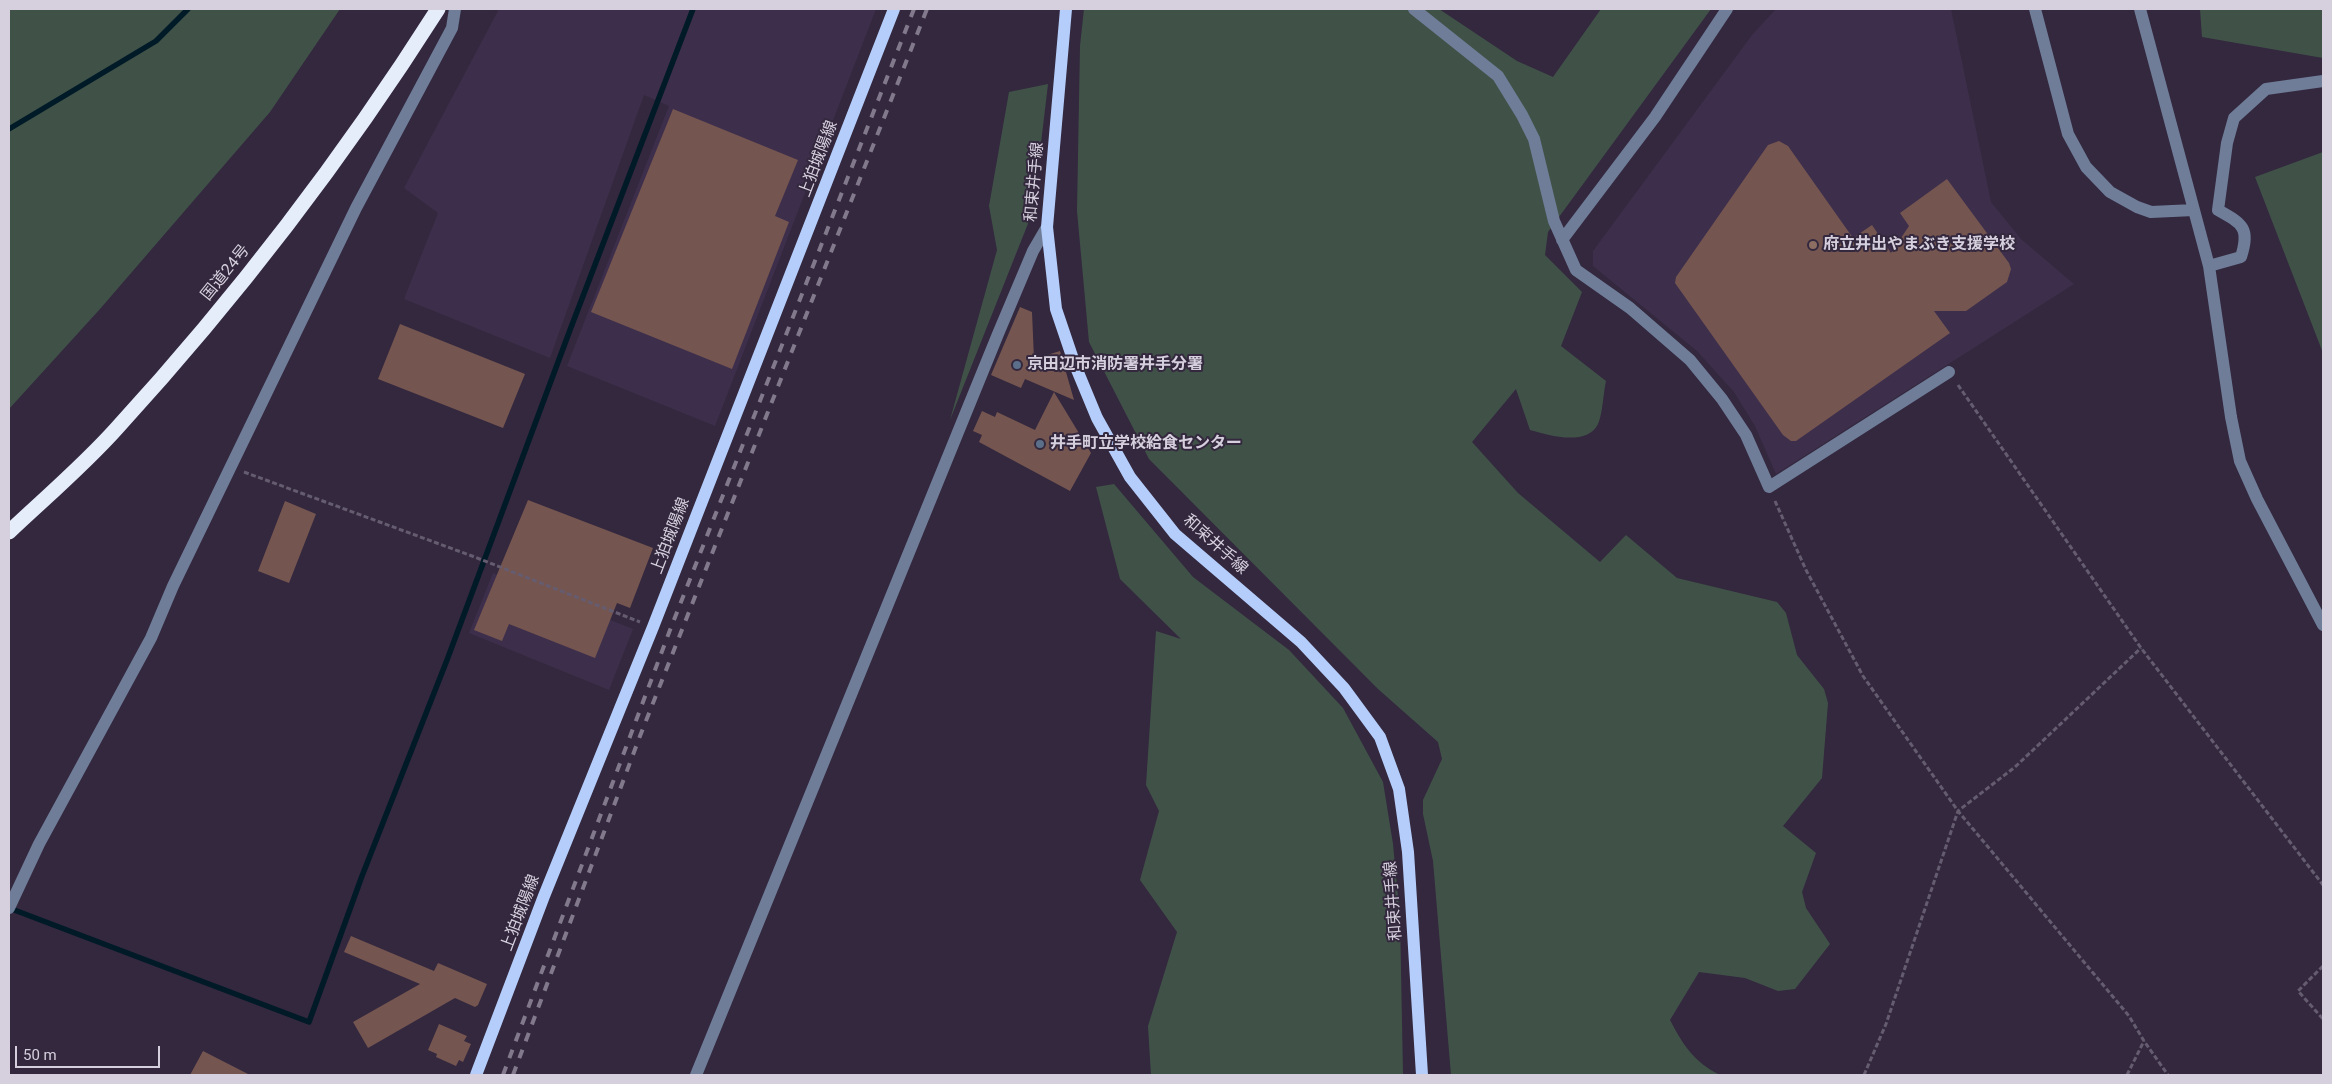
<!DOCTYPE html>
<html>
<head>
<meta charset="utf-8">
<style>
  body { margin:0 }
  #map { position:relative; width:2332px; height:1084px; overflow:hidden; background:#33283e; font-family:Roboto,sans-serif }
  canvas { display:block }
  .frame { position:absolute; inset:0; border:10px solid #d6d0de; pointer-events:none }
  .scale { position:absolute; left:15px; top:1046px; width:145px; height:22px; box-sizing:border-box; border:2px solid #d6d0de; border-top:0; padding-left:6px; font-size:15px; line-height:18px; white-space:nowrap; color:#d6d0de; -webkit-text-stroke:4px #33283e; paint-order:stroke }
</style>
</head>
<body>
<div id="map">
<canvas width="2332" height="1084"></canvas>
<div class="frame"></div>
<div class="scale">50 m</div>
</div>
<script>
const c = document.querySelector('canvas').getContext('2d');
c.lineJoin = 'round';
function fill(path, color) {
  c.fillStyle = color;
  c.fill(path, 'evenodd');
}
function strokePath(path, color, width, dash) {
  c.strokeStyle = color;
  c.lineWidth = width;
  c.lineCap = dash ? 'butt' : 'round';
  c.setLineDash(dash || []);
  c.stroke(path);
}
function write(font, color, halo, rows, align = 'center') {
  c.font = font + ' Roboto,"Noto Sans JP",sans-serif';
  c.lineWidth = 4;
  c.setLineDash([]);
  c.textBaseline = 'middle';
  c.strokeStyle = halo;
  c.fillStyle = color;
  for (const [text, x, y, turn = 0] of rows) {
    c.save();
    c.translate(x, y);
    c.rotate((+turn || 0) * Math.PI / 180);
    c.textAlign = isNaN(turn) ? turn : align;
    if (halo) c.strokeText(text, 0, 0);
    c.fillText(text, 0, 0);
    c.restore();
  }
}
fill(new Path2D(`
  M499,9H876L715,426L567,366L669,106L644,95L550,358L404,299L438,213L404,188Z
  M1776,9H1951L1991,202L2021,239L2074,284L1776,474L1755,426L1734,392L1697,351L1593,266V251L1752,35Z
  M493,573L633,629L609,690L469,633Z`), '#3d2f4b');
fill(new Path2D(`
  M9,9H340L270,112L100,309L9,409Z
  M1084,9H1439L1517,61L1553,77L1601,9H1711L1548,232L1545,255L1582,292L1561,346L1606,381C1603,394 1603,412 1598,424C1587,447 1547,435 1530,430L1516,389L1472,442L1518,493L1600,562L1626,535L1677,578L1777,602L1786,613L1797,655L1824,689L1828,703L1822,778L1783,826L1816,853L1802,892L1806,908L1830,944L1795,989L1778,991L1745,978L1699,972L1670,1020C1683,1045 1694,1062 1720,1075H1451L1433,861L1423,814V800L1442,759L1438,742L1378,689L1149,459L1089,342L1077,211L1080,46Z
  M2200,9H2323V58L2202,37Z
  M1048,84L1033,211L950,420L997,250L989,206L1009,92Z
  M2323,152V353L2255,177Z
  M1114,484L1193,577L1289,650L1343,708L1383,782L1393,844L1400,918L1403,1075H1151L1148,1026L1177,932L1140,880L1159,811L1146,785L1156,631L1181,639L1120,579L1096,487Z`), '#405248');
strokePath(new Path2D(`
  M9,129L156,41L188,9
  M9,908L309,1022L362,876L447,660L570,330L693,9`), '#001a27', 5.5);
fill(new Path2D(`
  M673,109L798,160L775,216L789,222L732,369L591,312Z
  M1779,141L1788,146L1853,238L1872,225L1891,253L1909,226L1900,213L1947,179L2009,263L2011,269L2007,282L1966,311H1934L1950,333L1796,441H1791L1783,435L1675,283L1676,277L1768,145Z
  M1020,307L1032,312L1034,359L1060,351L1074,400L1025,379L1021,388L991,375Z
  M400,324L525,374L503,428L378,379Z
  M1054,392L1091,453L1070,491L979,442L982,435L973,431L982,411L995,417L997,412L1035,430Z
  M528,500L653,548L630,608L617,603L595,658L509,624L502,641L474,630Z
  M285,501L316,514L289,583L258,571Z
  M351,936L434,971L438,963L487,984L478,1005L475,1007L455,998L368,1048L353,1022L420,984L344,952Z
  M439,1024L467,1036L464,1041L471,1044L463,1062L459,1060L456,1066L436,1057L437,1054L428,1050Z
  M203,1051L250,1075H190Z`), '#755550');
strokePath(new Path2D(`
  M1958,385L2141,648L2323,885
  M244,472L472,556L640,622
  M1775,501L1806,570L1863,676L1958,811L2129,1016L2144,1041L2168,1075
  M2323,966L2298,991L2323,1019
  M1864,1075L1886,1024L1958,811L2015,767L2141,648
  M2127,1075L2144,1041`), '#655c70', 3, [5, 2.5]);
strokePath(new Path2D(`
  M1414,9L1498,76L1522,115L1534,139L1554,221L1576,270L1630,308L1690,360L1722,399L1746,435L1769,487L1949,372
  M2035,9L2068,134L2086,167L2110,192L2137,207L2151,212L2194,210
  M2140,9L2209,266L2231,417L2240,461L2257,499L2323,625
  M1562,240L1655,117L1727,9
  M2209,266L2241,257C2250,228 2243,224 2218,210L2227,143L2234,118L2266,89L2323,81
  M9,908L39,844L151,638L173,586L356,208L452,28L455,9
  M696,1075L998,334L1033,251L1047,227`), '#6f7d99', 12);
strokePath(new Path2D(`
  M1066,9L1047,227L1056,309L1075,365L1097,418L1130,477L1175,534L1301,642L1344,688L1380,737L1399,789L1408,852L1422,1075
  M476,1075L544,896L653,627L894,9`), '#b5cdfb', 12);
strokePath(new Path2D(`
  M9,532C45,498 84,465 117,428C236,298 344,157 438,9`), '#e5ecfa', 15);
strokePath(new Path2D(`
  M503,1075L670,630L914,9
  M513,1075L640,736L927,9`), '#827a8c', 4, [9, 9]);
for (const [x, y, r, color] of [
  [1813,245,5,"#8d6e63"],
  [1017,365,5,"#5c6f8a"],
  [1040,444,5,"#5c6f8a"]
]) {
  const dot = new Path2D();
  dot.arc(x, y, r, 0, 2 * Math.PI);
  c.fillStyle = color;
  c.fill(dot);
  strokePath(dot, '#33283e', 2);
}
write('16px', '#d6d0de', '#33283e', [
  ["上狛城陽線",819,159,-69],
  ["和束井手線",1035,182,-85],
  ["国道24号",226,273,-51],
  ["上狛城陽線",671,536,-69],
  ["和束井手線",1215,545,42],
  ["和束井手線",1394,901,-94],
  ["上狛城陽線",521,913,-69]
]);
write('bold 16px', '#d6d0de', '#33283e', [
  ["府立井出やまぶき支援学校",1823,245],
  ["京田辺市消防署井手分署",1027,365],
  ["井手町立学校給食センター",1050,444]
], 'left');
</script>
</body>
</html>
